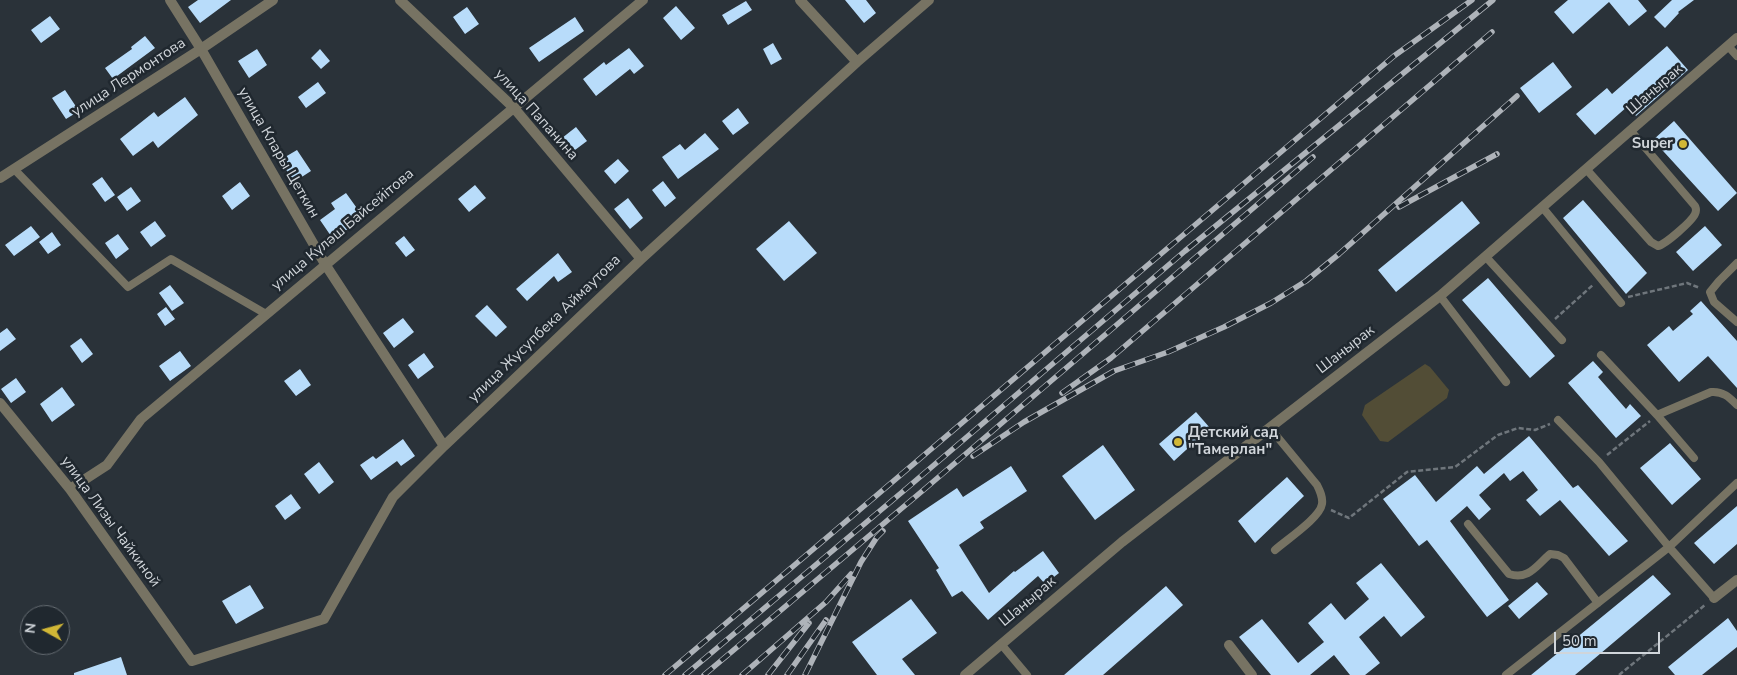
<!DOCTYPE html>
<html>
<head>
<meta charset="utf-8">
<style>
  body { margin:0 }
  #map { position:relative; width:1737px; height:675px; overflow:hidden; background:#2a3239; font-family:"Nunito Sans",sans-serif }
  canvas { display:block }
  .north { position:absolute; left:20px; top:605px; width:50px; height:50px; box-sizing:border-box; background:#20282f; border:1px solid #666d73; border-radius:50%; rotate:277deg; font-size:14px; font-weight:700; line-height:20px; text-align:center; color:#d0d5da }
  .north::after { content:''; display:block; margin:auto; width:18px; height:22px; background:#d1b736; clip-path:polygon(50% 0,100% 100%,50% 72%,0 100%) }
  .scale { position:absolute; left:1554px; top:632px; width:106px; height:22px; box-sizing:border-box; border:2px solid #d0d5da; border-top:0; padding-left:6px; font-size:15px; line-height:18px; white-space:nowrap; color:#d0d5da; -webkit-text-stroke:4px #20282f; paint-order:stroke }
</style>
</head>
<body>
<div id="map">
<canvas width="1737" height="675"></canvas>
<div class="north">N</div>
<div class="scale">50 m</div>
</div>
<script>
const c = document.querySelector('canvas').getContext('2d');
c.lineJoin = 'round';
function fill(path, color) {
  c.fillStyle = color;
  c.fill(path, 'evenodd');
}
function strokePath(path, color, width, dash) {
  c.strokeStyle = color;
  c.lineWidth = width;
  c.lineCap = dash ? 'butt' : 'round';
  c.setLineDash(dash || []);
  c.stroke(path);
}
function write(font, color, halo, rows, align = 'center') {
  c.font = font + ' "Nunito Sans",sans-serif';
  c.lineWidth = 5;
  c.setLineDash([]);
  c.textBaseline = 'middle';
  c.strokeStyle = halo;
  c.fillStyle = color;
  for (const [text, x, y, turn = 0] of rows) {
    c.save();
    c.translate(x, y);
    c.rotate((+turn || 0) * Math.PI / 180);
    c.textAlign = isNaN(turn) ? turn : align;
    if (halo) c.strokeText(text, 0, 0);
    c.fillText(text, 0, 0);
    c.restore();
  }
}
fill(new Path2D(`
  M1425,364L1430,367L1449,390L1447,398L1388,442L1380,441L1362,415L1365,405Z`), '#524d36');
fill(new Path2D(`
  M198,0H231L200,23L188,7Z
  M845,0H866L876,13L864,23Z
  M1568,0H1638L1647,11L1629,26L1609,2L1573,34L1554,12Z
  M1672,0H1694L1678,12L1679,13L1665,28L1654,17Z
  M746,1L752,10L728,25L722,15Z
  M676,6L695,28L681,40L663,18Z
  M467,7L479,24L465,34L453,17Z
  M50,16L60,29L41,43L31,30Z
  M575,17L584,31L539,62L529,48Z
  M145,36L155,48L113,79L105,68L132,49L131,47Z
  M773,43L782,59L771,65L763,49Z
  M1667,46L1688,70L1636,116L1628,106L1595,135L1576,114L1607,88L1612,94Z
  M629,48L644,66L634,74L630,69L596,96L583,79L604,62L606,65Z
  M257,49L267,65L249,78L238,61Z
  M320,49L330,61L321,69L311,58Z
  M1553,62L1572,87L1539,113L1520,88Z
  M318,82L326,93L306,108L298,97Z
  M65,90L79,111L66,119L52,98Z
  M185,97L198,115L158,148L153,141L133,156L120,139L154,112L158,117Z
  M738,108L749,123L733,135L722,121Z
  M1674,121L1737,193L1718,211L1653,140Z
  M576,127L587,141L567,156L557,142Z
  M705,133L719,149L678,179L662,157L680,144L685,150Z
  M297,150L311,171L294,182L280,160Z
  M618,159L629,171L615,184L604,171Z
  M102,177L115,195L105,202L92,184Z
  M663,181L676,198L665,207L652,190Z
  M240,182L250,196L232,210L222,196Z
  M475,185L486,198L469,212L458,199Z
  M131,187L141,201L127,211L117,197Z
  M346,193L364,218L333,239L320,220L335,209L331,203Z
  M628,198L643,218L630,229L614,209Z
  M1583,200L1647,273L1626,294L1563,218Z
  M1462,201L1480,223L1396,292L1378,270Z
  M155,221L166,236L151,247L140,232Z
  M789,221L817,253L784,281L756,249Z
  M31,226L40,237L14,256L5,245Z
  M1705,226L1722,245L1693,271L1676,252Z
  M52,232L61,245L48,254L39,242Z
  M118,234L129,249L116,259L105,243Z
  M404,236L415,250L406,257L395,243Z
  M558,253L572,272L558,282L554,276L527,301L516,289Z
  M1488,278L1555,356L1530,378L1462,300Z
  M170,285L184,303L172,311L159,293Z
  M1701,301L1737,341V388L1708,356L1679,382L1647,345L1669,326L1673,331L1693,314L1690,311Z
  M487,305L507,327L496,337L475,316Z
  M166,307L175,319L165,326L157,314Z
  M403,318L414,332L394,348L383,333Z
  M7,328L16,339L0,351V333Z
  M81,338L93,354L82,363L70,346Z
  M180,351L191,366L170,381L159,366Z
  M424,353L434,367L418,379L408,365Z
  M1593,361L1603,372L1598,377L1626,409L1630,404L1641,416L1616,438L1568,383Z
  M300,369L311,385L296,396L284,381Z
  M16,378L26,392L11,403L1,389Z
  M62,387L75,405L52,422L40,404Z
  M1196,412L1210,428L1174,461L1159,444Z
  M1529,436L1573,488L1578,485L1628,541L1609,556L1560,500L1540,516L1526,500L1538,490L1523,471L1510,481L1504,473L1479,495L1491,509L1479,520L1467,506L1450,521L1509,600L1487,617L1427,540L1419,546L1383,499L1415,475L1436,502L1477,466L1484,474Z
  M403,439L415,456L401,466L397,461L371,480L360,465L373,456L376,459Z
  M1670,443L1701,479L1672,505L1640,468Z
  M1103,445L1135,490L1095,520L1062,476Z
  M319,462L334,482L319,494L304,474Z
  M1011,466L1027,491L980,522L984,528L959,545L989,593L1014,571L1015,572L1043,551L1059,573L1045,584L1038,576L988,620L962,591L952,597L936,570L939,568L908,521L957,488L963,497Z
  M1287,477L1304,496L1255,543L1238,521Z
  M291,494L301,508L285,520L275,506Z
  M1737,506V544L1714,564L1694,543Z
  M1381,563L1425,617L1401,637L1384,616L1359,637L1380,663L1365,675H1350L1334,655L1310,675H1271L1239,637L1262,619L1298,663L1324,642L1308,623L1331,603L1345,620L1369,599L1356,583Z
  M1653,575L1671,594L1575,675H1531Z
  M1537,582L1548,594L1519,619L1508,606Z
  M250,585L264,608L236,624L222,601Z
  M1166,586L1183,605L1103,675H1064Z
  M911,599L937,633L902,659L915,675H877L852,642Z
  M1728,618L1737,631V647L1702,675H1675L1668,667Z
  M121,657L127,675H74V673Z`), '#b8dcfa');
strokePath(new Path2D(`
  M1628,297L1687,283L1700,288
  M1555,319L1594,284
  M1607,455L1650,421
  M1331,510L1349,518L1407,472L1455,467L1498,435L1518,428L1535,430L1550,424
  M1619,675L1705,605`), '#6f767c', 2.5, [5, 2.5]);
strokePath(new Path2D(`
  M1728,46L1737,56
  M14,169L128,287L171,259L266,314
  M1587,170L1651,242L1658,246C1666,244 1692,221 1695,214C1697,210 1696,209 1695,206L1631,131
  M1543,208L1621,303
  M1486,257L1562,340
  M1737,263L1719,281L1710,292L1714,302L1737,322
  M1440,296L1506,382
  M1601,355L1657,415L1711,392C1723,391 1729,397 1737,405
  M1657,415L1694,458
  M1558,420L1599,462L1669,547L1737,483
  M1270,428L1317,485C1320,491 1323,497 1322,504C1320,518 1286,540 1275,550
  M1468,524L1509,574C1529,580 1536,566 1550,554L1558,555L1564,558L1598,603
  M1001,644L1027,675
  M1506,675L1669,547L1714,598`), '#777363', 8);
strokePath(new Path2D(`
  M170,0L201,49L325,264L444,446
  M400,0L514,108L641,259
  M800,0L857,62
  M0,178L201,49L273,0
  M0,403L70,489L192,661L324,619L393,497L444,446L641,259L857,62L929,0
  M70,489L107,465L141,419L643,0
  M1714,598L1737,580
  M1229,645L1252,675
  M965,675L1122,542L1440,296L1737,38`), '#777363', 10);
const rail = new Path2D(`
  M1399,207L1497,154
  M1062,393L1111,358L1492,32
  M973,456L1024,422L1114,371L1168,352L1224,327L1271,303L1306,281L1339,254L1517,96
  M665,675L1394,56L1472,0
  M685,675L907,488L1185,251L1493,0
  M704,675L927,487L1313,157
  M742,675L826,602L851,574
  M768,675L809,623
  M787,675L826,620
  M805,675L861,562L877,537L883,531`);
strokePath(rail, '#aeb3b9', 5.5);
strokePath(rail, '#20282f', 4, [11]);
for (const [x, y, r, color] of [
  [1683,144,5,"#d1b736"],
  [1178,442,5,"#d1b736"]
]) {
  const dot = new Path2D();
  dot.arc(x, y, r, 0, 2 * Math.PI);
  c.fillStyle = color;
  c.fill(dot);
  strokePath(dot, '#20282f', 2);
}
write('15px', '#d0d5da', '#20282f', [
  ["улица Лермонтова",129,78,-33],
  ["Шанырак",1655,90,-41],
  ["улица Папанина",536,115,48],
  ["улица Клары Цеткин",278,153,60],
  ["улица Күләш Байсейітова",343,230,-40],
  ["улица Жусупбека Аймаутова",545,329,-44],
  ["Шанырак",1346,350,-38],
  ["улица Лизы Чайкиной",110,522,54],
  ["Шанырак",1028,602,-40]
]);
write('bold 15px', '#d0d5da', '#20282f', [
  ["Super",1673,144],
  ["Детский сад",1188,433,"left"],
  ["\"Тамерлан\"",1188,450,"left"]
], 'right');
</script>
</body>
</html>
